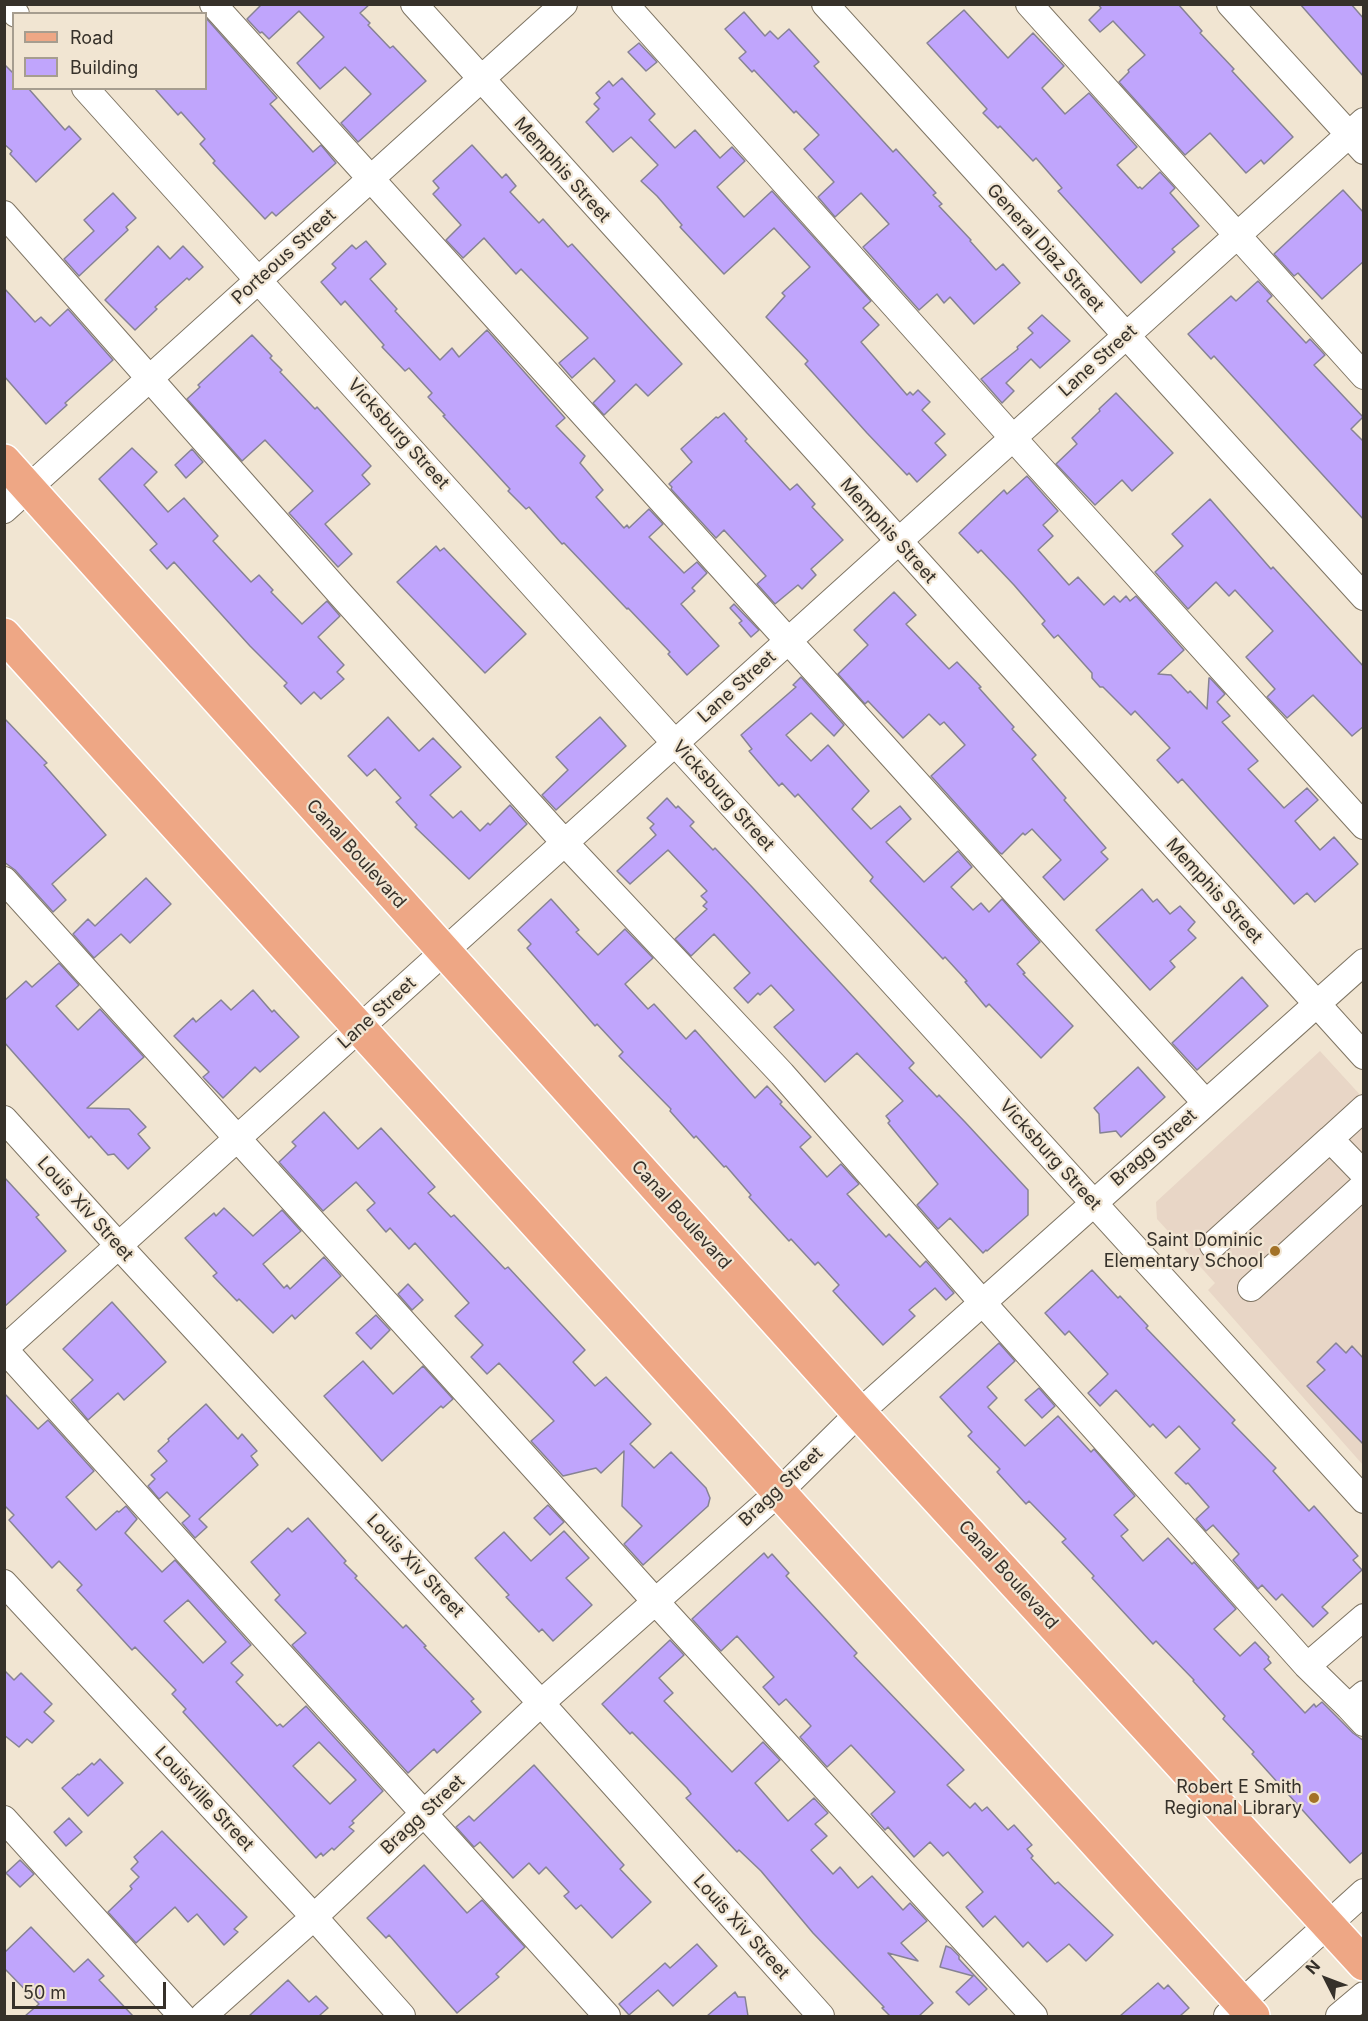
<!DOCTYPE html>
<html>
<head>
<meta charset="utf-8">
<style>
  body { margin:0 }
  #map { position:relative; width:1368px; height:2021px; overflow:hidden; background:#f1e5d2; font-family:Inter,sans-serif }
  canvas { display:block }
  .frame { position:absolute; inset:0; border:6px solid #36312a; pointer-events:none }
  .legend { position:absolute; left:12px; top:12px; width:195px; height:78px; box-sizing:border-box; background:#f1e5d2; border:2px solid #a69d8f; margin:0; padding:8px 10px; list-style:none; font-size:18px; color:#36312a }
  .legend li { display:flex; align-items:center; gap:12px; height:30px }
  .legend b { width:30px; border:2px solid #a69d8f }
  .north { position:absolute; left:1296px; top:1949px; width:60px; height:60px; -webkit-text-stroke:4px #f1e5d2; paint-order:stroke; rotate:312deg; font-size:16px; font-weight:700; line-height:24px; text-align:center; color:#36312a }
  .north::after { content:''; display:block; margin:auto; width:21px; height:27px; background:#36312a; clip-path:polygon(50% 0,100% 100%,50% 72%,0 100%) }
  .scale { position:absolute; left:12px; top:1982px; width:154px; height:27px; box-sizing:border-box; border:3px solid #36312a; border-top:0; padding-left:8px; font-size:18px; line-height:21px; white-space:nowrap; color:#36312a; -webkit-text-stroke:4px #f1e5d2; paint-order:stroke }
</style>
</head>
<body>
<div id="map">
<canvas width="1368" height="2021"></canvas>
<div class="frame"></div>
<ul class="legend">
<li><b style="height:8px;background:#eea785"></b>Road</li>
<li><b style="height:16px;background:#c0a5fc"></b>Building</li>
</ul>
<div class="north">N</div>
<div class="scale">50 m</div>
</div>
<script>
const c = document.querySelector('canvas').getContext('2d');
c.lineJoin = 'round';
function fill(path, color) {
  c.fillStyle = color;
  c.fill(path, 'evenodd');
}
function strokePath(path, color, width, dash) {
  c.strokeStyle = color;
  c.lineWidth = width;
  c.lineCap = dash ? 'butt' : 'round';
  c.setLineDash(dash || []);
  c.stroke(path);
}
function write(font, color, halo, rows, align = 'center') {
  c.font = font + ' Inter,sans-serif';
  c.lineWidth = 4.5;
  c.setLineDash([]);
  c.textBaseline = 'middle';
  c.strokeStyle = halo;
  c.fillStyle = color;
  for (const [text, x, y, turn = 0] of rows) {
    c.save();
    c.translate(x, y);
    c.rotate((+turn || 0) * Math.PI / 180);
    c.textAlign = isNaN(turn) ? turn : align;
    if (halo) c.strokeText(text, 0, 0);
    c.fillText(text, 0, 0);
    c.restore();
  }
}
fill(new Path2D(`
  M1320,1051L1363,1098V1465L1208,1290L1215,1283L1157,1219L1156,1202Z`), '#e8d6c6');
const building = new Path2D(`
  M262,4H370L360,13L370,23L368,25L390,48L393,46L426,81L358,142L341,123L371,94L345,67L320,89L297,63L324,37L299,11L269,39L262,32L260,33L247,19Z
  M1098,4H1178L1202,31L1200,33L1234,69L1232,71L1293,137L1264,164L1261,160L1246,173L1210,133L1185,155L1119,82L1129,72L1128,70L1145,55L1113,21L1100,32L1089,20L1101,8Z
  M1300,4H1351L1364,19V77Z
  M964,10L1008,58L1033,33L1064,66L1042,88L1065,114L1089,93L1137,147L1117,165L1138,188L1140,187L1142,189L1160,172L1175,188L1170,193L1199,226L1172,249L1175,252L1141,283L1058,191L1062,188L1036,158L1033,161L1000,126L998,128L983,113L987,109L927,43Z
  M744,12L765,36L770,31L778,39L789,29L819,62L814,66L893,152L896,149L936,193L933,195L942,204L939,206L971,240L970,241L996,270L1003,264L1020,283L974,324L950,297L944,303L937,294L919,310L863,247L889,224L861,193L835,217L818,197L834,182L804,149L819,135L796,111L794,113L754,70L752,72L739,58L746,52L725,29Z
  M206,18L277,98L270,104L313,152L321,145L336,163L276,216L272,212L265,219L213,163L215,161L200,144L205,139L181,112L178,115L154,88H206Z
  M639,43L657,62L646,71L628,52Z
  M4,64L14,74V88H28L65,130L69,126L81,139L36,182L10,154L12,151L4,144Z
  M622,78L655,114L649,120L675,148L695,130L720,158L732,147L745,161L717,187L744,217L772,191L871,301L863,308L879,325L861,342L907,395L910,392L913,395L918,390L930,402L922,410L945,434L935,443L946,455L917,482L909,473L907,475L867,433L805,364L808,361L766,317L785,296L782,293L810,267L774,228L724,274L680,227L682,225L657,196L641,181L658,165L631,137L613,152L586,122L599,109L594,104L600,98L596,93L609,81L613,86Z
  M472,145L502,178L506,174L516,186L510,192L539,223L543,219L568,247L572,244L682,364L648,396L636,384L604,415L593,403L615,381L594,358L572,378L559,363L588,338L521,269L516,274L484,238L463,258L446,240L461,225L433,194L439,188L433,181Z
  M1343,190L1364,213V261L1322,299L1298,273L1294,276L1274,254Z
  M113,193L136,218L126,227L128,230L79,276L64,259L94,231L84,220Z
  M366,241L386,264L370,279L397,309L395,311L440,360L452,348L459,357L487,330L565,418L556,426L585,456L580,463L603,490L596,497L624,528L627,525L629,528L649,509L663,524L649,537L684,573L697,562L707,573L692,588L695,591L681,604L719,646L687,675L668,654L670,652L628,608L627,609L564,543L562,544L529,507L526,509L508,491L510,489L443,416L445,415L428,397L432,393L409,368L405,371L382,347L384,345L345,301L341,305L321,282L336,268L332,264L352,245L356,249Z
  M158,246L170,259L183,246L203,267L189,280L187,278L155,307L157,309L135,330L105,300Z
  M1258,281L1272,296L1267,301L1306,343L1310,339L1325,355L1314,365L1363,417L1351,429L1364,442V520L1214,356L1211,359L1188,334L1231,296L1236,301Z
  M4,288L35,322L41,317L50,326L68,309L113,360L65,403L67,405L46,424L4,376Z
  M1042,315L1070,341L1040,368L1031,359L1006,383L1014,391L1002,403L981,379L1018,349L1017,347L1033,333L1028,328Z
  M252,335L272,356L270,358L282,370L280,372L315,409L317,407L371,466L362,475L370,484L325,524L352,554L338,567L289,513L313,491L265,440L242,461L187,399L200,387L198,385Z
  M1116,393L1173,453L1132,491L1122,480L1095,505L1056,464L1077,444L1072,438L1100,411L1099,409Z
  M724,413L747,439L745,441L790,490L797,484L815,504L812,507L843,540L811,569L816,575L802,589L798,585L775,604L757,584L766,576L724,530L716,538L671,489L672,487L669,484L692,462L681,449L716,417L718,418Z
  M132,448L157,472L144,485L168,512L184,498L218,536L213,541L251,582L259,575L273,590L271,592L302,624L327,601L340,616L318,637L344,665L337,672L344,679L321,699L314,692L301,704L284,686L287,683L250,646L174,562L167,569L150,550L157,544L99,479Z
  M192,449L203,462L186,478L175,465Z
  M1027,476L1058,511L1043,525L1053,536L1038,550L1069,585L1078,577L1104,605L1114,596L1120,602L1126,596L1130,601L1136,596L1184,650L1158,674L1171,675L1188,693L1190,691L1207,709L1209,678H1210L1225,694L1217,702L1230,716L1222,722L1258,761L1248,769L1284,808L1307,788L1318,800L1295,821L1320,850L1334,837L1358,864L1315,902L1307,893L1294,904L1182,779L1178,783L1157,760L1170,748L1135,711L1131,715L1103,687H1100L1092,678V673L1058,635L1054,638L1042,624L1045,621L1014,585L981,550L978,553L959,533L1004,490L1007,494Z
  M1210,499L1271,569L1273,567L1364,667V726L1352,736L1313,695L1287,718L1267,697L1275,689L1246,657L1273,631L1235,590L1229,596L1216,582L1188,609L1155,572L1183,546L1172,534Z
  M436,546L440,551L444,548L526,634L485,673L397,582Z
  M894,592L916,615L906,624L949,669L957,662L981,687L979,688L1014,727L1012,729L1036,755L1032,759L1066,798L1064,800L1106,848L1101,852L1108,859L1064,900L1043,877L1061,860L1032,829L1025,835L1023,833L1002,854L1000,853L931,776L965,745L944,722L940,725L929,714L903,738L868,701L865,704L838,674L868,645L854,630Z
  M734,604L759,630L751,637L739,623L742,621L730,608Z
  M801,677L844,725L834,736L811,713L786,735L811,761L828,745L869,791L852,809L871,829L900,806L911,819L886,842L924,882L958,851L972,867L951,887L973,910L981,903L989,912L1002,899L1040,942L1017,964L1025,973L1023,974L1073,1026L1041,1058L989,1004L986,1007L965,982L967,981L945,957L943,959L870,881L873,877L798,794L795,797L782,783L779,786L749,751L752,749L741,735L796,687L793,685Z
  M388,717L419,751L433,738L461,767L430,795L453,818L461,811L480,831L488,823L490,825L510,805L527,824L469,879L415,827L417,825L396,802L401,798L375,769L367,776L348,756Z
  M600,717L626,746L556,810L542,795L568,770L556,757Z
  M4,718L47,763L44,765L106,835L52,884L66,900L53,912L15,870L4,862Z
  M667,798L676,808L678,806L694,822L690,826L713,850L715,848L752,887L914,1063L909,1068L937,1097L939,1095L965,1122L1028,1190V1215L987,1251L986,1250L983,1253L950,1218L938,1229L917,1205L938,1184L888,1123L890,1121L886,1116L903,1101L857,1053L825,1082L774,1027L794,1010L771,985L760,995L758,993L748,1003L734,988L750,973L714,934L691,956L675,939L707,909L703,906L707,902L701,896L707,891L668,850L630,884L617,871L656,835L650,828L654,824L647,818Z
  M146,878L171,904L130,943L121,934L94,958L73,934L88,919L95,926Z
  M1142,889L1153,902L1157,899L1170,914L1180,906L1195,922L1188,930L1196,938L1170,961L1175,967L1150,990L1096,930Z
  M551,899L579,930L576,932L598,955L625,929L653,958L625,984L648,1009L654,1004L686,1039L695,1030L755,1098L767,1086L782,1102L780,1104L811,1137L800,1147L827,1177L841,1164L859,1184L847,1194L886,1237L889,1234L920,1267L926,1261L954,1293L946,1300L935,1288L909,1310L915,1316L883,1345L833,1291L839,1285L818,1262L815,1265L791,1239L789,1241L749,1197L751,1195L726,1166L724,1167L696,1136L694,1138L670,1111L671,1109L619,1056L623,1052L597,1024L595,1026L527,948L531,944L518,930Z
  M59,963L79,985L56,1006L78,1030L100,1009L144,1057L87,1108L129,1109L146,1127L138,1134L150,1148L128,1169L114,1154L108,1155L91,1136L89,1138L4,1042V1001L26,981L32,987Z
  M1242,977L1268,1006L1197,1070L1172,1043Z
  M253,990L272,1012L274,1010L299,1037L260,1072L255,1067L223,1098L203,1077L209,1072L174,1036L193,1018L196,1022L221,1000L231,1010Z
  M1138,1067L1165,1097L1121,1137L1116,1131L1100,1133L1099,1114L1094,1108Z
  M324,1112L358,1149L381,1128L435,1187L428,1193L451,1217L454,1215L505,1269L508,1267L585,1350L573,1362L595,1386L606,1377L651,1424L630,1444L654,1468L671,1452L706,1488L710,1498L708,1506L643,1565L624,1544L642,1526L622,1506L624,1451L601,1473L596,1468L563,1476L531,1441L554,1421L499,1363L487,1374L471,1357L483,1345L455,1316L469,1303L415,1243L409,1249L390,1228L386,1232L367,1210L375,1203L356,1182L323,1211L279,1162L296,1146L292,1142Z
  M4,1177L39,1215L36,1217L66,1251L4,1307Z
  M224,1208L253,1236L282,1210L301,1231L263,1264L284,1288L287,1285L290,1289L324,1257L341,1276L295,1319L292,1315L273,1333L239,1299L237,1301L213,1276L217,1273L185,1238L214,1213L216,1216Z
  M1092,1270L1118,1298L1120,1296L1148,1326L1146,1328L1235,1420L1232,1423L1276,1468L1273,1471L1309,1511L1314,1506L1358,1556L1353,1560L1362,1570L1322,1607L1328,1613L1313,1627L1282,1594L1276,1600L1262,1585L1258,1589L1233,1560L1239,1554L1213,1525L1206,1531L1196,1519L1209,1507L1188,1483L1186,1484L1175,1473L1200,1449L1179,1426L1166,1438L1153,1424L1150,1427L1116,1390L1100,1406L1088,1393L1108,1374L1069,1331L1065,1335L1045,1313Z
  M408,1284L423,1300L412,1310L398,1294Z
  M112,1302L166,1362L124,1400L118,1393L88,1420L71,1400L93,1380L63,1349Z
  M376,1315L390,1330L371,1349L356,1333Z
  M999,1343L1015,1361L987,1387L997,1398L988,1407L1025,1446L1058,1416L1091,1452L1094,1449L1135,1496L1114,1515L1128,1530L1121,1536L1143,1561L1168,1538L1192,1564L1194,1562L1236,1609L1214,1629L1240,1656L1255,1642L1269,1657L1268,1659L1271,1663L1264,1669L1305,1713L1314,1704L1316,1707L1322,1702L1353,1733L1364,1741V1851L1350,1863L1252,1754L1254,1752L1223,1719L1225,1716L1193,1681L1194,1680L1156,1641L1153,1644L1092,1578L1094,1576L1062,1542L1066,1539L1029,1501L1026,1504L997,1472L1000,1469L968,1436L972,1432L940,1397Z
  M1336,1343L1346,1353L1352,1346L1364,1359V1445L1307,1386L1325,1370L1317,1362Z
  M363,1361L393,1394L423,1366L453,1399L443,1408L441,1406L382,1461L324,1396Z
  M1039,1388L1055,1406L1042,1418L1025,1400Z
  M4,1393L38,1429L48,1420L94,1471L66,1497L96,1530L117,1511L119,1512L126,1506L137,1519L125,1533L162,1572L175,1560L251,1645L231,1663L243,1675L236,1682L277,1726L280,1724L283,1727L306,1706L383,1791L352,1821L354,1823L349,1827L354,1831L334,1850L332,1848L323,1856L321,1853L316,1858L183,1712L186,1709L172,1694L176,1690L135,1647L132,1650L77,1590L82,1585L59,1561L52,1568L9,1520L14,1515L4,1505ZM188,1600L226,1642L203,1663L164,1621ZM319,1742L356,1780L330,1804L293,1766Z
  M206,1404L238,1439L242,1434L257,1451L251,1456L258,1465L199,1519L207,1527L195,1538L182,1523L190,1516L167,1492L159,1499L148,1486L155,1479L151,1475L167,1461L158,1451L169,1441L168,1439Z
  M548,1505L564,1522L550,1535L534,1518Z
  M308,1518L346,1561L344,1563L357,1576L355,1578L403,1628L406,1625L426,1646L424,1647L474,1699L471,1701L481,1712L437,1753L434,1749L408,1773L292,1645L306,1633L275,1600L280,1595L251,1562L288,1528L292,1532Z
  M564,1531L589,1558L566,1578L592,1605L553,1641L542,1629L539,1632L506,1597L509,1595L475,1558L504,1532L531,1561Z
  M764,1553L768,1558L772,1554L789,1573L786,1576L857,1653L854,1656L964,1770L947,1785L970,1808L975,1803L982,1811L987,1807L1008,1830L1014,1825L1032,1845L1027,1849L1033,1856L1031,1858L1055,1884L1058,1882L1113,1935L1086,1961L1069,1944L1047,1962L1028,1942L1023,1947L995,1916L983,1927L966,1907L983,1892L948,1852L943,1856L930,1842L914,1857L888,1827L885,1830L871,1814L895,1792L851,1745L827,1767L800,1737L811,1726L786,1699L779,1705L763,1687L774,1677L737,1636L721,1651L692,1619Z
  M670,1640L684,1655L659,1678L673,1693L664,1701L732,1772L763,1742L780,1760L755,1783L788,1821L814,1798L828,1813L815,1824L827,1836L811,1850L833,1874L840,1867L858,1888L872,1876L903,1910L910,1903L927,1921L901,1943L918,1961L888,1953L933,2003L919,2016H890L882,2008L884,2007L813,1933L761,1871L739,1850L737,1852L686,1798L691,1794L687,1788L632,1732L630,1734L602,1704Z
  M4,1670L14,1680L21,1673L52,1704L44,1712L54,1721L32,1743L27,1739L19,1747L4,1735Z
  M100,1759L123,1783L88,1816L62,1788L78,1774L79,1775L92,1763L94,1765Z
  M534,1765L624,1865L620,1869L651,1902L612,1938L581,1905L576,1909L564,1896L569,1892L546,1867L539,1874L529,1863L513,1878L480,1842L474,1847L456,1827L469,1816L474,1821Z
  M69,1818L82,1832L66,1846L54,1832Z
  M162,1831L247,1917L234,1929L238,1932L224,1945L197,1914L188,1922L175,1907L136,1943L108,1912L132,1889L130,1886L139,1877L131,1869L138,1862L134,1857Z
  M20,1860L34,1874L20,1887L6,1873Z
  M424,1865L467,1913L482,1900L525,1947L496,1974L499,1977L457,2013L389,1935L386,1938L367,1918Z
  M31,1927L74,1972L88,1959L104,1976L99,1980L133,2016H25L39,2004L4,1968V1953Z
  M697,1944L717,1966L673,2006L658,1990L629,2015L619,2004L665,1963L670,1968Z
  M946,1946L951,1948L959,1956V1959L987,1989L969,2005L956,1992L973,1976L940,1967Z
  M288,1980L309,2002L316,1996L328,2008L320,2015L322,2016H249Z
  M1158,1983L1164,1989L1168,1985L1189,2008L1180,2016H1120Z
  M735,1992L738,1997H745L748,2016H707Z`);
fill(building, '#c0a5fc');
strokePath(building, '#868294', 1.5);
const minor = new Path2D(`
  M8,4L16,14
  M213,4L1205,1102
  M414,4L1364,1056
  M625,4L1013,438L1364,826
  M825,4L1364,597
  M1029,4L1364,376
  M1230,4L1364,151
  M85,88L675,743L1364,1500
  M4,214L342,596L565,843L782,1074L982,1302L1307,1666L1349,1707
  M4,510L564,4
  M4,880L655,1601L1034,2016
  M1364,1108L1330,1139L1364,1174
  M4,1119L119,1246L541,1703L821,2016
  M1213,1245L1330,1139
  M1251,1288L1364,1185
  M4,1583L314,1917L402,2016
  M1307,1666L1364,1617
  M1364,1694L1349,1707L1364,1723
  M4,1819L182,2016
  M203,2016L314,1917L541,1703L779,1492L859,1413L1364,962
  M607,2016L4,1349L1364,121
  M1227,2016L1364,1892
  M1339,2016L1364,1995`);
const major = new Path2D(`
  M4,461L859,1413L1364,1964
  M4,635L1253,2016`);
strokePath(minor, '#7e7463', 28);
strokePath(major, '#fff', 36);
strokePath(minor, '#fff', 26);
strokePath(major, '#eea785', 33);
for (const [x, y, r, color] of [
  [1275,1251,6,"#a37227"],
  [1314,1798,6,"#a37227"]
]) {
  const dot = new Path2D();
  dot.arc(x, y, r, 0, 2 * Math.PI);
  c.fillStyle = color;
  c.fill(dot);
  strokePath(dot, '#f1e5d2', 2);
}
write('18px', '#36312a', '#f1e5d2', [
  ["Memphis Street",562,170,48],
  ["General Diaz Street",1045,248,48],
  ["Porteous Street",284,257,-42],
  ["Lane Street",1098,361,-42],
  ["Vicksburg Street",398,434,48],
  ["Memphis Street",888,531,48],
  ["Lane Street",737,687,-42],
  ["Vicksburg Street",723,796,48],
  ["Canal Boulevard",356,854,48],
  ["Memphis Street",1214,891,48],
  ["Lane Street",377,1013,-42],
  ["Bragg Street",1154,1148,-41],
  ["Vicksburg Street",1050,1155,48],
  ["Louis Xiv Street",85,1209,48],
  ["Canal Boulevard",681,1215,48],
  ["Bragg Street",781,1487,-43],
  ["Louis Xiv Street",415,1566,47],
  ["Canal Boulevard",1008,1575,48],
  ["Louisville Street",204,1799,47],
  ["Bragg Street",423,1815,-43],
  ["Louis Xiv Street",741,1927,48]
]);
write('18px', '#36312a', '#f1e5d2', [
  ["Saint Dominic",1263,1241],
  ["Elementary School",1263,1262],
  ["Robert E Smith",1302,1788],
  ["Regional Library",1302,1809]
], 'right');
</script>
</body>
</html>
